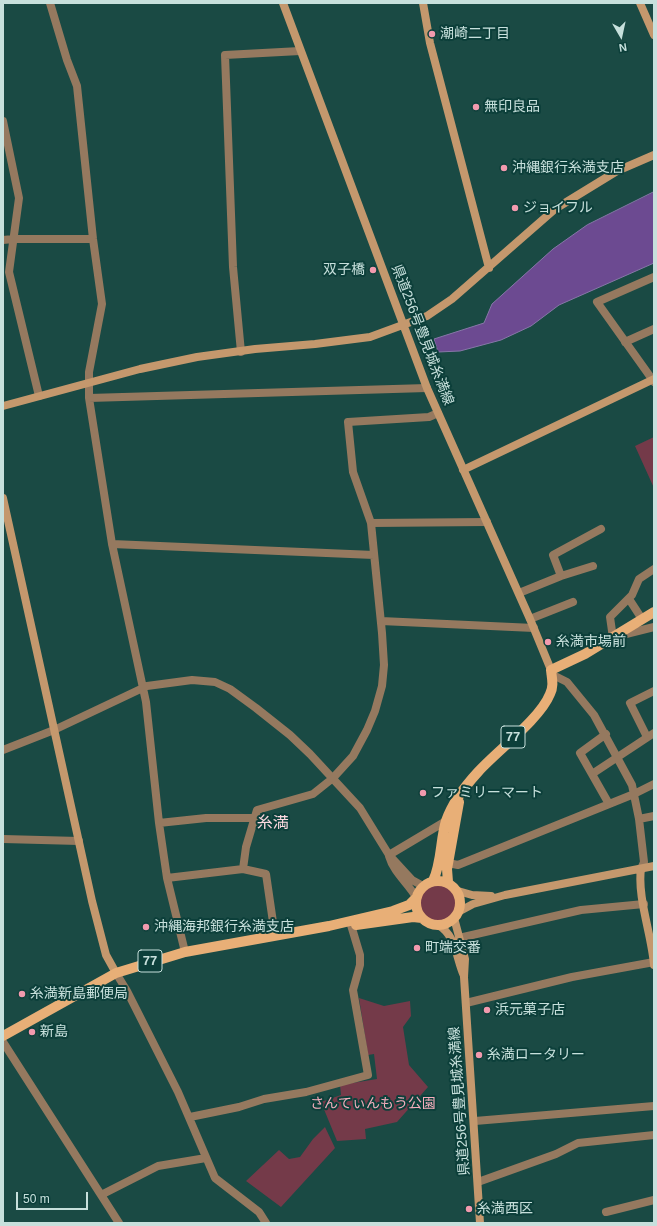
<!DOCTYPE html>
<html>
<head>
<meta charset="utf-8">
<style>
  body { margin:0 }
  #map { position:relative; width:657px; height:1226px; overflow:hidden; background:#1a4a44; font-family:Helvetica,sans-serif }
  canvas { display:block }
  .frame { position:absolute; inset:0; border:4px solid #c7e0dc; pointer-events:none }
  .north { position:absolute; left:601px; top:16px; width:40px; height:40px; -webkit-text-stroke:3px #0c3f3a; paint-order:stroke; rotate:171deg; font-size:11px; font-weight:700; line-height:16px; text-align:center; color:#c7e0dc }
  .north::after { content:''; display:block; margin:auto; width:14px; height:18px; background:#c7e0dc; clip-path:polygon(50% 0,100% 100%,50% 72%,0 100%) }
  .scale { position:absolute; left:16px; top:1192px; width:72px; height:18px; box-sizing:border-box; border:2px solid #c7e0dc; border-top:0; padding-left:5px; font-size:12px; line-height:14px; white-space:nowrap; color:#c7e0dc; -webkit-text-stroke:3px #0c3f3a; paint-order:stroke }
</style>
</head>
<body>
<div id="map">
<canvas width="657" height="1226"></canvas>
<div class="frame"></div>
<div class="north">N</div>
<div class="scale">50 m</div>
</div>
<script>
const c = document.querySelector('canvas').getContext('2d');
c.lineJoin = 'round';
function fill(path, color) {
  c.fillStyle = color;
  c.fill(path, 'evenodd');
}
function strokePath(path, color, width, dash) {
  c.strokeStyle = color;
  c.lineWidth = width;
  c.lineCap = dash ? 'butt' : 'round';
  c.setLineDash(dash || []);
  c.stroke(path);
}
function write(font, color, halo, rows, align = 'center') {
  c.font = font + ' Helvetica,"Noto Sans JP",sans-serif';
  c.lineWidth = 4;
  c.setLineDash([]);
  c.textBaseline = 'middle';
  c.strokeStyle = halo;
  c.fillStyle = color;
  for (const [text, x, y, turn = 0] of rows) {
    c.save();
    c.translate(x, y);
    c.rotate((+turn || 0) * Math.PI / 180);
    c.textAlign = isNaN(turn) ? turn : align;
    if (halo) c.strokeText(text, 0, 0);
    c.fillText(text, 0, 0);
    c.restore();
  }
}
fill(new Path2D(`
  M654,437V488L635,446Z
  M419 903a19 19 0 1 1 38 0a19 19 0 1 1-38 0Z
  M359,998L384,1006L410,1001L411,1016L403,1027L409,1065L428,1087L397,1122L365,1129L366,1139L337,1141L321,1102L341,1095L340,1085L377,1079L374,1054L368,1055Z
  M325,1127L335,1148L281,1207L246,1181L279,1150L289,1159L300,1157L313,1139Z`), '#743a49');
const water = new Path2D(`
  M654,192V263L559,305L531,326L501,340L460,351L438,352L434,339L484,323L492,304L553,249L587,225Z`);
fill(water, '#6c4a91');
strokePath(water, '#8777a8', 1);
strokePath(new Path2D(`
  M50,3L67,60L77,86L93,239L102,304L89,372V398L112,544L146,702L159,823L167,878L185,952
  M3,121L19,198L9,272L39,396
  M3,240L13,239H93
  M654,277L597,302L654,382
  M625,342L654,329
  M241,352L233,267L225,55L300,51
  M89,398L427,388
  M371,523L487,522
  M112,544L374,555
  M561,576L553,555L601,529
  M519,593L561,576L593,566
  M629,599L642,619
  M530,619L573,602
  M381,621L534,628
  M618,636L654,627
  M613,638L610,617L632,595L639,579L654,569
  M551,674L567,682L594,715L632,785L639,819L644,862L641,869
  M606,734L580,753L609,804
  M647,737L630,703L654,691
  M3,750L54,730L147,686L192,680L215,682L230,689L256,708L290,735L310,754L360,808L389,855L412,880L423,886
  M592,774L654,733
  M639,819L654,816
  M159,823L206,818H254
  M3,839L79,841
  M389,855L446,821
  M389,856C394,873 407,882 416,897
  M448,863L458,865L634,794L654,784
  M167,878L243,869
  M275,936L266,874L243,869L246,847L257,810L313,794L333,778L353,756L367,730L375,711L382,686L384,665L382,633L371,523L353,472L348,422L429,417L438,413
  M459,938L581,910L644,904
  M116,973L127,991L178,1092L215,1178L259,1212L266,1223
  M466,1003L572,977L654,962
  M3,1042L119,1223
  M190,1117L239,1107L264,1099L306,1092L368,1075L353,990L360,965V955L351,925
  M475,1121L654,1106
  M478,1182L556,1154L578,1143L654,1135
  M101,1195L158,1166L206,1158
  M606,1212L654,1200`), '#95795f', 8);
strokePath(new Path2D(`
  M283,3L427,388L530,619L551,670
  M423,3L430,43L489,268
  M640,3L654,35
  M3,406L140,369L197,357L255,349L315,344L370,337L427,316L452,299L555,209L617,171L654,155
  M463,470L654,379
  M3,498L92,901L106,955L116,973
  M641,869C637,897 652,936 654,965
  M458,891L472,895L491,896
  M458,912L473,904L505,895L654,866
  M454,918L465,959L464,977L480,1223
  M438,925C456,935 456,958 464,976`), '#c4986d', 8);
strokePath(new Path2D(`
  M416 903a22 22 0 1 1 44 0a22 22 0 1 1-44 0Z
  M433,881C442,862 440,840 446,821C452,804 466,785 478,772C497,751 540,719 550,694C554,686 552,679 551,670L585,654L654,612
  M448,882L447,869L459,802
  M356,925L413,917L422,918
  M3,1036L116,973L185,952L329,926L393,911L409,905L415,899`), '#e8af77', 10);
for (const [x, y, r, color] of [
  [432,34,4,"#f29aae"],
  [476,107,4,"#f29aae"],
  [504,168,4,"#f29aae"],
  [515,208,4,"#f29aae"],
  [373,270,4,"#f29aae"],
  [548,642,4,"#f29aae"],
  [423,793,4,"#f29aae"],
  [146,927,4,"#f29aae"],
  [417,948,4,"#f29aae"],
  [22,994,4,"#f29aae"],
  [487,1010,4,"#f29aae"],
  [32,1032,4,"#f29aae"],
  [479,1055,4,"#f29aae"],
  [469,1209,4,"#f29aae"]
]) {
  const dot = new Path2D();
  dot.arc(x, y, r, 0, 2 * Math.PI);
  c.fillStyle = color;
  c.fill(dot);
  strokePath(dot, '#0c3f3a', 1.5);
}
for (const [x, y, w] of [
  [513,737,24],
  [150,961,24]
]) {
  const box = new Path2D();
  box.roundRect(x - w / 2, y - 11, w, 22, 3);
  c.fillStyle = '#0c3f3a';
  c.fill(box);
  strokePath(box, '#c7e0dc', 1);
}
write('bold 13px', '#c7e0dc', null, [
  ["77",513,737],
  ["77",150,961]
]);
write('14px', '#c7e0dc', '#0c3f3a', [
  ["潮崎二丁目",440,34],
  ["無印良品",484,107],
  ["沖縄銀行糸満支店",512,168],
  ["ジョイフル",523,208],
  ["双子橋",365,270,"right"],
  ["糸満市場前",556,642],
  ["ファミリーマート",431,793],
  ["沖縄海邦銀行糸満支店",154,927],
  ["町端交番",425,948],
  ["糸満新島郵便局",30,994],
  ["浜元菓子店",495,1010],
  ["新島",40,1032],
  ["糸満ロータリー",487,1055],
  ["糸満西区",477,1209]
], 'left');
write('14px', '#c7e0dc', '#0c3f3a', [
  ["県道256号豊見城糸満線",422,335,69],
  ["県道256号豊見城糸満線",460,1101,-94]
]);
write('14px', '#f6aebd', '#0c3f3a', [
  ["さんてぃんもう公園",373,1104]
]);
write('16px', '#fcd9e0', '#0c3f3a', [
  ["糸満",273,824]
]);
</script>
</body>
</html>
